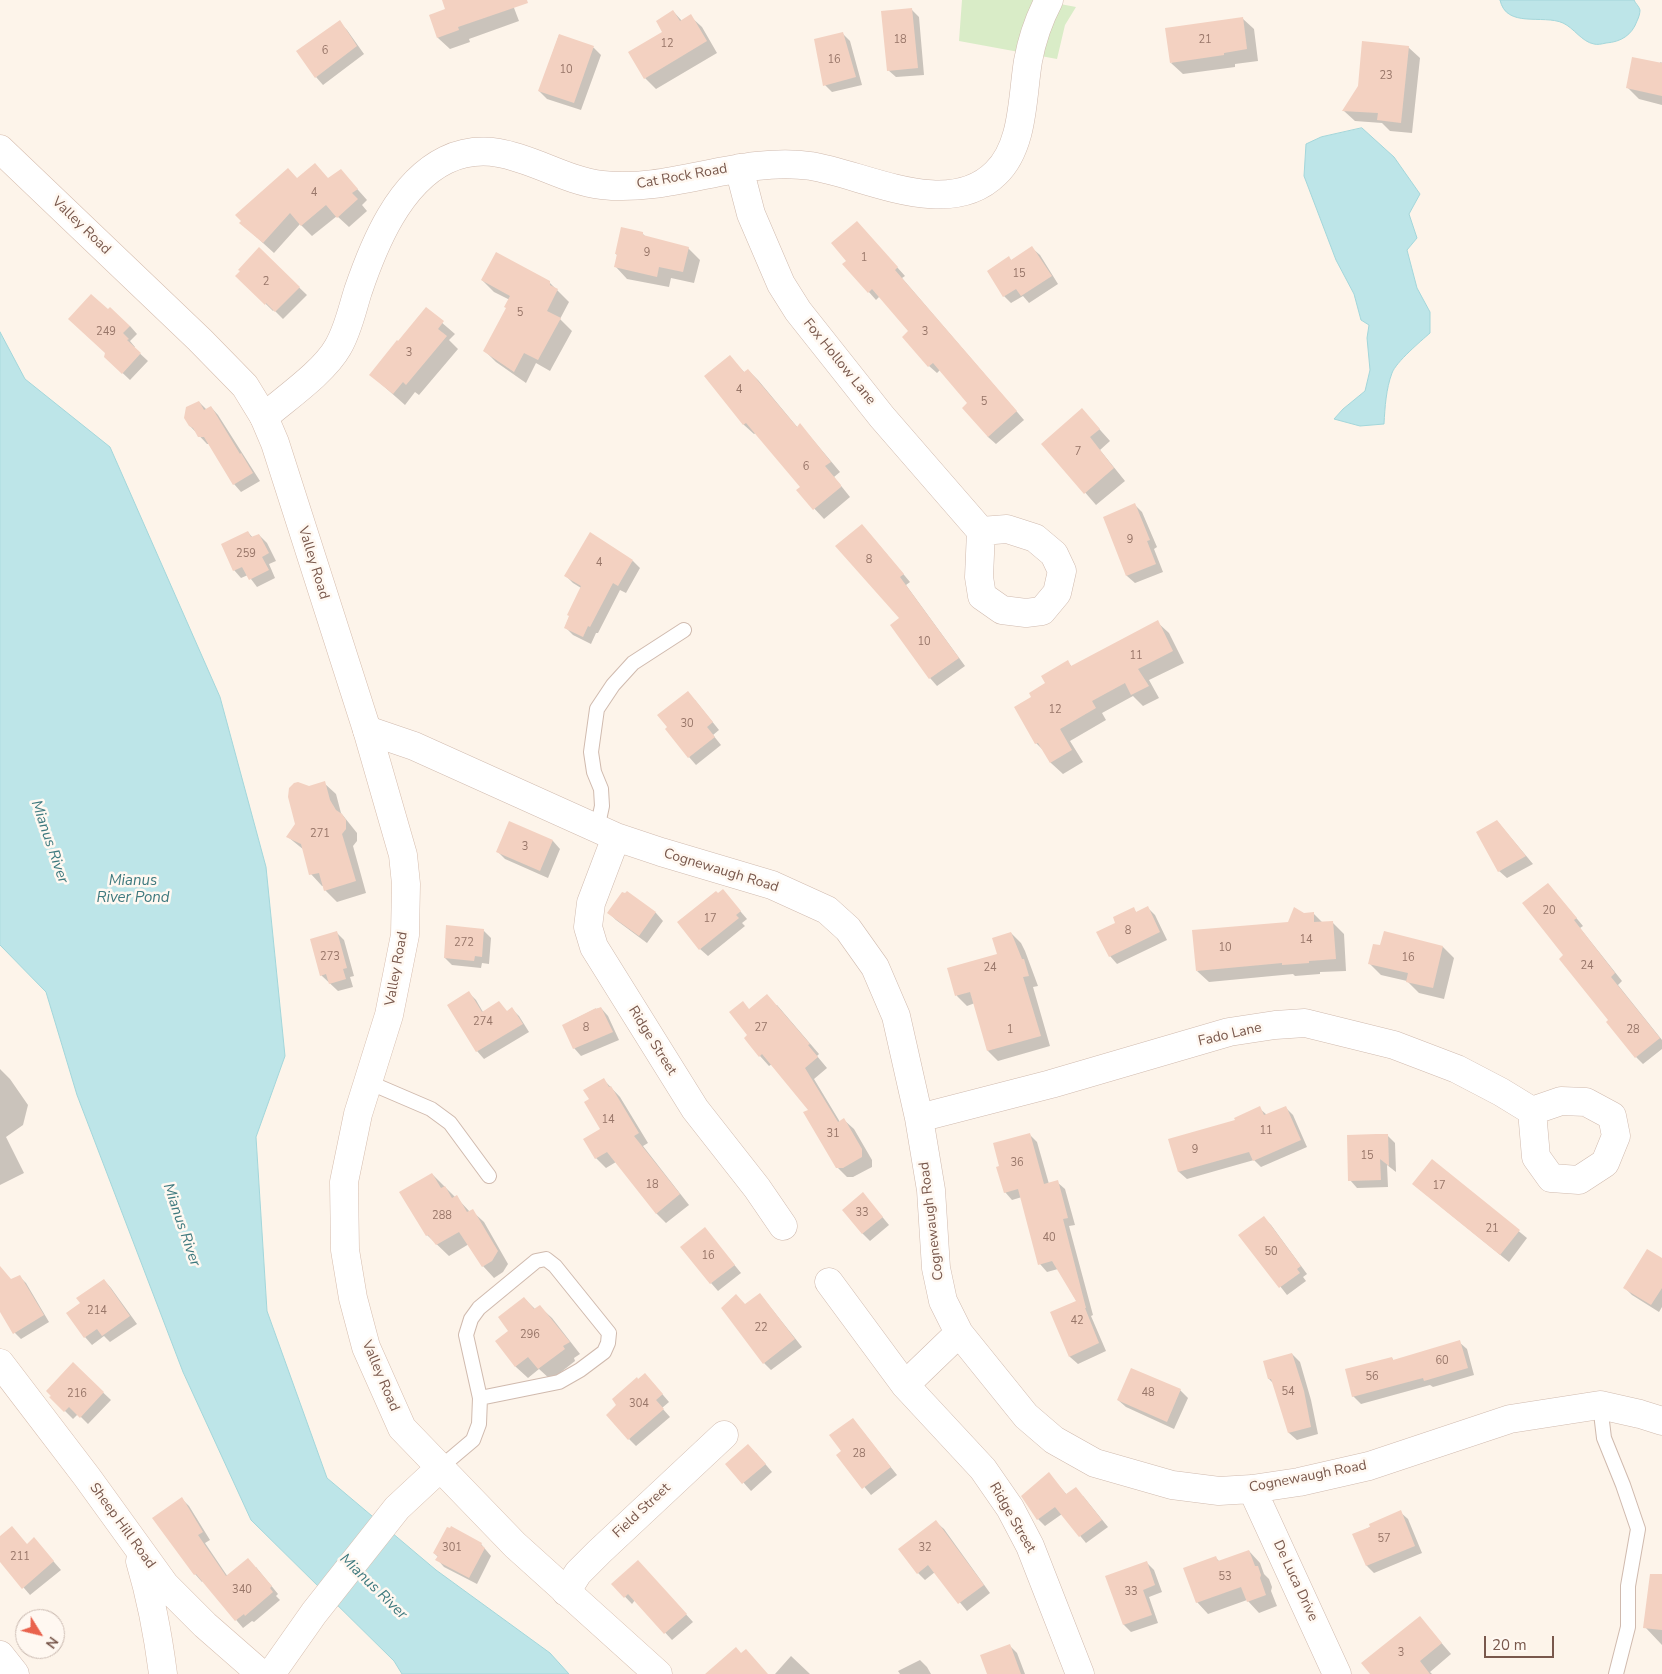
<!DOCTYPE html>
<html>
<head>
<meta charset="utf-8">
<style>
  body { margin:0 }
  #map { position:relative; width:1662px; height:1674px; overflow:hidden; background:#fdf4ea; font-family:"Nunito Sans",sans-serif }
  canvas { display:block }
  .north { position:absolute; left:15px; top:1609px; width:50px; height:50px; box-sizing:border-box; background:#fff8f1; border:1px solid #c9b8af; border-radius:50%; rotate:126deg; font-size:14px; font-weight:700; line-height:20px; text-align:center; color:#79584c }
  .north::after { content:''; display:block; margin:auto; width:18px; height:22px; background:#e9634d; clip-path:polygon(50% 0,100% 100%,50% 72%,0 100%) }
  .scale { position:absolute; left:1484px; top:1636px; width:70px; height:22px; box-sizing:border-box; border:2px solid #79584c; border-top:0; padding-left:6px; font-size:15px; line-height:18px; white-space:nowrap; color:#79584c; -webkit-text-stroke:4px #fff8f1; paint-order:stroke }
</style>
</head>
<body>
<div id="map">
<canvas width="1662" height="1674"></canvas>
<div class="north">N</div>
<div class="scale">20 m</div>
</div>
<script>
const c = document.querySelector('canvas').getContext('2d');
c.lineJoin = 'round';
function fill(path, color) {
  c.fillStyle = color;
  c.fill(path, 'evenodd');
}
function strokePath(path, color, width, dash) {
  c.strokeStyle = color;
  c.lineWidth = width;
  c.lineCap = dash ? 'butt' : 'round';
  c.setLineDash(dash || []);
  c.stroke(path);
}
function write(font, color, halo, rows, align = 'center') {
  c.font = font + ' "Nunito Sans",sans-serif';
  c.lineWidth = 5;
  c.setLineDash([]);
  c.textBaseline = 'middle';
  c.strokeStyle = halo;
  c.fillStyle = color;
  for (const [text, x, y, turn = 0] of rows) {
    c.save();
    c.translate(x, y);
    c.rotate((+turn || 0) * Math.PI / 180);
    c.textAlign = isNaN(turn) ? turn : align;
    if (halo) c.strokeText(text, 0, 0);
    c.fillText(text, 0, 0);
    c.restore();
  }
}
fill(new Path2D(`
  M962,0H1039L1076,7L1065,25L1057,59L959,41Z`), '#d9ecc7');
const water = new Path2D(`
  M1500,0H1634C1635,3 1639,6 1640,10C1640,13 1639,17 1637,21C1632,35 1621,42 1606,43C1602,44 1597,45 1594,44C1582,42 1574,28 1563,23C1543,14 1506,29 1500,0Z
  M1362,128L1394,157L1420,194L1409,214L1417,238L1407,250L1417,288L1430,312V333C1421,341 1396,362 1392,373C1386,389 1385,407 1384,424L1360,426L1334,419L1343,409L1365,391L1370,370L1367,338L1369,325L1361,320L1354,294L1336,260L1304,176L1306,144L1321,137Z
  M0,332L25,379L110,447L220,697L266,867L285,1056L256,1137L267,1311L327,1478L436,1570L550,1653L569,1674H402L394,1661L251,1520L183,1372L77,1095L46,992L0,945Z`);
fill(water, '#bde5e8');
strokePath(water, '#a3d6da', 1);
fill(new Path2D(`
  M443,0H511L519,21L469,39L470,42L450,49L438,38L430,15L447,10Z
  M912,10L919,17L924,75L896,77L888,70Z
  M673,11L682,21L690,16L702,27L717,53L656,89L645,78Z
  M1242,18L1254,29L1258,61L1235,64V67L1183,74L1171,63Z
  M339,22L347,30L364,54L323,85L316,77Z
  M842,33L850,41L862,85L832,92L825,85Z
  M559,35L594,48L601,55L581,110L547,99L539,91Z
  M1408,47L1420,58L1412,133L1390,131L1382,123L1355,121L1344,111Z
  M1661,62L1662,63V105L1639,99L1627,87Z
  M298,179L351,182L367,200L362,205L367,211L349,227L337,216L312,236L300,224L274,253L241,223Z
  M864,230L905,276L902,278L1024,420L996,444L988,437L969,403L940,370L937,373L929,366L910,331L880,296L876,300L844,264L848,261Z
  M642,233L647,238L688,248L700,260L694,283L671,278L669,287L627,279L616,267L618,256L616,254Z
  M1032,248L1040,255L1058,284L1029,303L1023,296L1011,303L1004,296L1009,258L1012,261Z
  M259,249L307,295L283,319L274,310L273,311L237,276Z
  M482,280L549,282L569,302L560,319L572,331L550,371L536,363L526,383L496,362L485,351L507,308L510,300L494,292Z
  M426,309L455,334L449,340L458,349L419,395L415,392L405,405L371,375Z
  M77,326H130L137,334L130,341L135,347L134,348L148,361L130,380L113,364L106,353Z
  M730,357L745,373L748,370L758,380L798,428L809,435L840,472L834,477L850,497L824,519L798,491L802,487L756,433L754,434L744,425L706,377Z
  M199,402L207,410L211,407L218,415L260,481L241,492L234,484L210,444H207L190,426Z
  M1093,422L1110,441L1100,450L1125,481L1096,505L1043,444Z
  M1135,505L1142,512L1157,547L1154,549L1163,572L1135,583L1127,576L1105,517Z
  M248,532L253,538L259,535L267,543L276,561L269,564L275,578L257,587L248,575L241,578L234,570Z
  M869,533L910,582L906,585L965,666L937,686L930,678L900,619Z
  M633,561L640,568L626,593L620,590L598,633H596L591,644L573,635L565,627L581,588L573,583L566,576Z
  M1157,622L1169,633L1184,663L1149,680L1159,698L1143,706L1133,696L1102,713L1106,720L1070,741L1083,762L1063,774L1051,763L1044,751L1036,743L1033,697L1068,662L1072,667Z
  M695,700L719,730L713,735L721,745L696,765L689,757Z
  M324,783L336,794L341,813L357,833V841L353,846L366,893L337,902L325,890L324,886H322L311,874L304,850L288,837L297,824L309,787Z
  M1497,821L1533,864L1507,878L1499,871Z
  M509,823L553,841L560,849L548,878L505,859L497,851Z
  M1548,884L1583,926L1580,928L1622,981L1618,985L1662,1040V1049L1643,1064L1636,1057L1610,1020Z
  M723,891L747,919L742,923L745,926L708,956L700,949L718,895Z
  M627,892L656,913L663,921L647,943L616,920L609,913Z
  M1148,908L1155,915L1167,940L1117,964L1110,956L1117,924L1133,909L1137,913Z
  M1313,913L1323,923L1332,922L1344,934L1346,971L1320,972V974L1295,976L1293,974L1209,982L1197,971L1304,914Z
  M483,930L491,938L489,964L482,963L481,968L452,965L445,958Z
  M337,933L344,940L354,976L350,977L353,987L338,991L321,975Z
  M1011,933L1021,943L1025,951L1038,986L1033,987L1050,1046L998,1061L988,1051L975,1003L967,1006L957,996L949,969L998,955Z
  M1381,947H1443L1454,958L1444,999L1419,993L1407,981L1381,975L1370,964Z
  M468,992L476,1000L483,1012H508L512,1009L519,1016L529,1032L484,1059L477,1051Z
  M777,1005L819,1054L817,1056L827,1068L814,1079L840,1122L844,1120L854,1129L872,1160V1167L853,1177H847L837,1167L810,1110L772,1064L769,1066L760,1056L749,1035L750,1010Z
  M601,1008L608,1016L619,1040L581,1056L574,1048L569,1022L595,1009Z
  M0,1069L10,1079L28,1105L23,1125L6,1137L24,1173L0,1185Z
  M603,1079L620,1097L648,1143L643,1146L689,1205L666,1223L656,1213L616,1162L606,1168L596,1158L585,1140L602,1130L591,1100Z
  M1285,1107L1293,1115L1307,1147L1261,1167L1254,1160L1187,1179L1179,1172L1170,1140L1237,1121L1259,1108L1267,1115Z
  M1029,1134L1037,1142L1049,1184L1057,1182L1065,1189L1075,1225L1069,1226L1093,1315L1091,1316L1106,1351L1078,1364L1070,1357L1052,1313L1077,1302L1058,1269L1047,1272L1040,1264L1022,1197L1012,1200L1005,1192Z
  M1387,1135L1395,1143L1396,1172L1387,1165L1388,1187L1357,1188L1350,1180Z
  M1432,1160L1527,1238L1509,1262L1413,1184Z
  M432,1174L455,1197H456L470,1212L472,1211L484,1222L508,1264L503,1272L494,1278L483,1266L469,1244L449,1256L427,1235Z
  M870,1202L889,1225L870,1241L862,1233Z
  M1264,1218L1271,1225L1307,1274L1303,1277L1306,1281L1287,1295L1240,1235Z
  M705,1229L741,1273L718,1291L711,1283Z
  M1662,1259V1307L1659,1312L1632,1295L1625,1288Z
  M19,1276L26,1283L49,1322L21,1339L15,1333L0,1309V1287Z
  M104,1280L111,1288L137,1324L110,1342L104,1336L92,1345L85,1337L68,1313L82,1303Z
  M760,1294L802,1347L771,1370L764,1363L745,1305Z
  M524,1298L536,1310L540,1307L552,1318L580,1354L574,1358L575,1361L551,1380L539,1369L528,1378L516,1367L496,1341L509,1331Z
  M1459,1342L1467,1349L1474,1375L1433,1387L1430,1385L1361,1404L1353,1396L1392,1358L1394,1361Z
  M1292,1354L1300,1362L1311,1400L1318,1434L1297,1440L1289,1433L1274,1384L1269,1379Z
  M73,1364L111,1400L88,1424L78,1414L73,1419L51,1397Z
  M652,1382L669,1402L662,1408L670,1417L636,1446L629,1439Z
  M1180,1390L1188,1398L1174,1429L1126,1407L1118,1400Z
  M853,1419L897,1475L871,1495L838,1455L843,1451Z
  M756,1453L772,1472L751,1491L727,1464Z
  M1049,1474L1067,1495L1083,1496L1108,1527L1086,1543L1062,1514L1045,1526L1038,1519Z
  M182,1499L189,1506L210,1540L205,1543L228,1577L256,1567L278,1594L276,1596L280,1600L254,1622L252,1621L243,1628L203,1581L202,1582L195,1574Z
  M1400,1512L1408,1519L1422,1553L1374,1573L1367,1566L1354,1535Z
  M936,1522L944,1529L990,1593L967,1611L935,1572L925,1580L918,1573Z
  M0,1538L27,1545L34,1539L61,1570L30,1595L0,1560Z
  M481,1544L491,1556L477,1584L444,1567L437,1559L438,1557L434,1553Z
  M1249,1551L1260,1563L1264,1574L1269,1579L1272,1587L1271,1591L1277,1606L1259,1613L1247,1600L1208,1614L1197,1602L1216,1558L1220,1562Z
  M1146,1562L1154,1570L1162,1592L1149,1597L1158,1623L1131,1632L1124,1625L1107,1577Z
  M645,1569L693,1622L672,1640L635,1600L632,1604L613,1584Z
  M1662,1581V1645L1645,1627Z
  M1420,1618L1451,1654L1430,1672L1432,1674H1371Z
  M1009,1645L1017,1653L1025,1674H988Z
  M791,1656L810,1674H775Z
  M920,1660L927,1667L931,1674H900L898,1671Z`), '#0003');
fill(new Path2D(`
  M442,0H527L528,3L458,27L459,30L437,38L429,15L445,9Z
  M912,8L918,68L887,71L881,11Z
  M673,10L680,21L691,14L707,41L644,79L628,52L662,32L656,21Z
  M1243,17L1247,49L1224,53V55L1170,63L1165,28Z
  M340,20L357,46L315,78L296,51Z
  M843,32L856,77L823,86L814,39Z
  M559,34L594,46L574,103L538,91Z
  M1362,41L1409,46L1401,123L1377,120L1378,113L1342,111L1358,86Z
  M1632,57L1662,63V96L1626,88Z
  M315,163L328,178L341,169L358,189L352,193L358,199L337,218L326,205L301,226L290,213L263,243L239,223L241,221L235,215L288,168L297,178Z
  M857,221L898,267L895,270L1017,411L988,437L962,408L967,403L933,363L928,367L902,337L908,331L872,289L868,293L842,264L846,261L831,243Z
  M621,227L643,232V235L689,247L683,272L659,267L657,277L614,267L617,254H615Z
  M1032,246L1052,276L1021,296L1016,289L1003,297L987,271L1009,256L1011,260Z
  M259,247L300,287L275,312L266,303L265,305L235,276L240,271L238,270Z
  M496,252L550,281V285L558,289L547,311L561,318L538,360L524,353L514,372L483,351L506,308L504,307L510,296L481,280Z
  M91,294L108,309L110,307L130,326L123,333L129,339L127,340L141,353L122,374L104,357L105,353L68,319Z
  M426,307L444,321L438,329L447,336L406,385L403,382L393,394L369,375L397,340L398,341Z
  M730,355L744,372L748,369L797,427L800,423L831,462L825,466L841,485V487L813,510L796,490L800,487L746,423L743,425L704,376Z
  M199,401L204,410L211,406L240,454L241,453L253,473L233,485L204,437H198L193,428L189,426L184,418L186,407Z
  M1082,408L1100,429L1090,437L1114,468L1084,494L1041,444Z
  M1135,503L1150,540L1147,541L1156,564L1126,576L1103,517Z
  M862,524L904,574L900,577L959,658L929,679L890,625L899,618L835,546Z
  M248,531L251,537L259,534L269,553L262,557L269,570L249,580L242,567L233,571L221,544Z
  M590,532L633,560L618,586L613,583L590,627L588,626L583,637L564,628L569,616L567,615L581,586L564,576Z
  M1158,620L1173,651L1138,669L1149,686L1131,695L1125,683L1092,701L1096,708L1060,729L1072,750L1050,763L1038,743L1035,744L1014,707L1031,697L1029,693L1045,683L1041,676L1068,660L1071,666Z
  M688,691L713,722L707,727L715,737L688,758L665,729L667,727L657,715Z
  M325,781L330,800L336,810L342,814L346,820V829L342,834L356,881L324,891L319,873L309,875L301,844L286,837L295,824L288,797L289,788L294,783L298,782L309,786Z
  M1497,820L1526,856L1498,872L1476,832Z
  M509,821L553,840L540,871L496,852Z
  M1548,883L1577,918L1574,920L1615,973L1611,977L1660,1038L1635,1058L1606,1022L1608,1020L1559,959L1563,955L1522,903Z
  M723,889L741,911L736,915L739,918L699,950L677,922L716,891L718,893Z
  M627,891L656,912L639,936L607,913L622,892L625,893Z
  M1148,906L1160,932L1109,957L1096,932L1115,923L1113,917L1134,907L1136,912Z
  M1294,907L1304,913L1314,912V922L1333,921L1336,959L1309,961V963L1282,965V963L1196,971L1192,930L1288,922Z
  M446,925L484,929L482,957L475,956L474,961L444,958Z
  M337,931L347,968L343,969L346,979L329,984L326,974L320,976L310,939Z
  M1384,931L1443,946L1433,988L1406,982L1408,973L1368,964L1373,944L1380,945Z
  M1011,932L1022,959H1024L1029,976L1023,977L1041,1036L987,1051L970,992L955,996L947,968L997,954L992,938Z
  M469,991L482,1012L499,1001L507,1011L512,1007L523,1024L476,1052L447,1005Z
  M767,994L810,1044L808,1045L818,1057L805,1068L838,1122L844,1118L862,1149V1157L843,1168H836L803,1112L808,1110L762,1054L759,1057L747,1042L744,1038L747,1035L729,1012L743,1001L749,1009Z
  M601,1007L613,1032L573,1049L562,1025L596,1008V1009Z
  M604,1078L609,1087L611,1086L639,1133L634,1136L680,1194L656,1214L607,1152L595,1159L583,1139L600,1129L584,1102L589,1099L583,1090Z
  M1260,1106L1264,1115L1286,1106L1301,1140L1253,1161L1249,1152L1178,1172L1168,1139L1235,1120L1234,1118Z
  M1030,1133L1044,1184L1058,1180L1068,1218L1063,1219L1086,1308H1085L1099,1343L1069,1357L1050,1312L1076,1301L1052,1261L1038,1265L1018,1189L1004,1193L996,1167L999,1166L993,1143Z
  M1376,1134H1388L1389,1166L1380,1159L1381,1180L1348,1181L1347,1135Z
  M1432,1159L1520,1230L1500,1255L1412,1184Z
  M432,1173L441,1188L445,1186L452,1198L457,1195L467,1212L473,1209L498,1251L492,1261L482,1267L459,1232L436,1245L428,1235L426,1236L399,1192Z
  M863,1192L883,1217L862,1234L842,1210Z
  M1264,1216L1301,1266L1297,1269L1300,1273L1279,1288L1238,1235Z
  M705,1227L735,1265L710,1284L680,1247Z
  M1647,1249L1662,1258V1288L1651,1305L1623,1288Z
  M0,1266L11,1279L20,1275L44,1315L13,1334L0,1312Z
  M104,1279L130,1316L102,1336L97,1329L84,1338L66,1313L80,1303L76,1298Z
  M760,1293L795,1339L763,1364L721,1308L736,1294L745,1304Z
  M524,1297L534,1309L540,1305L570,1342L563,1346L565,1349L538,1369L528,1357L515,1367L495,1341L508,1331L498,1317Z
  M1460,1340L1468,1368L1424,1381L1423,1378L1352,1397L1345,1369L1392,1357L1393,1360Z
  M1292,1353L1304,1391L1311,1427L1288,1433L1271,1379H1268L1263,1361Z
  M73,1362L104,1392L80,1418L69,1407L64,1412L49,1397L51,1396L46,1391Z
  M1131,1368L1181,1389L1167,1422L1117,1400Z
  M645,1373L663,1394L656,1400L664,1409L628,1440L606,1415L616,1405L612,1399L637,1377L638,1379Z
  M853,1418L891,1467L862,1489L836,1455L841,1451L829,1435Z
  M748,1444L766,1464L742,1484L725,1464Z
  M1049,1472L1066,1494L1076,1487L1102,1520L1079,1537L1055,1507L1037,1520L1021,1496Z
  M182,1497L203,1532L198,1535L226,1576L248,1558L272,1586L270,1588L273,1592L245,1616L244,1614L235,1621L196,1574L194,1575L152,1518Z
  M1401,1510L1415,1546L1366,1566L1352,1534L1370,1527L1369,1524Z
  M936,1520L984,1585L958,1604L928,1565L917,1574L898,1549Z
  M12,1526L27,1544L34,1537L54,1561L22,1589L0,1562V1536Z
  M451,1526L482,1543L481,1545L485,1548L469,1578L435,1560L438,1556L433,1553L447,1527L450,1528Z
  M1249,1550L1255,1566H1258L1261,1575L1260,1578L1266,1595L1247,1602L1241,1587L1196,1603L1183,1568L1216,1556L1218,1561Z
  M638,1560L687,1614L664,1634L628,1594L624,1598L611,1584Z
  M1147,1561L1155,1585L1143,1590L1152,1615L1123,1625L1105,1576Z
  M1650,1574H1662V1630L1643,1628Z
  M1420,1616L1442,1643L1420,1661L1430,1674H1370L1361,1663Z
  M1010,1644L1021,1674H987L980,1655Z
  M736,1647L741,1653L746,1649L768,1674H705Z`), '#f3d1c1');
const lane = new Path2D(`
  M597,829L602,806L601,789L594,772L591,752L597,709L613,685L633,663L684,630
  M368,1082L431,1109L450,1123L489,1176
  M1600,1405L1604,1438L1623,1485L1638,1529L1628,1586V1627L1616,1674
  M441,1467L473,1440L479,1424L480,1398L466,1335L471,1319L479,1308L536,1261L546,1259L555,1266L609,1333L608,1343L604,1352L580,1370L559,1382L480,1398`);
const street = new Path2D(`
  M739,168L751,214L781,284L798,311L882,417L981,531L1007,529L1035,538L1054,554L1062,571L1057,593L1042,611L1026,613L1002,610L982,596L979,577L981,531
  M264,417C286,398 324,372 338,347C348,330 352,310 358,291C374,244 399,183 446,160C503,133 549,179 602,185C672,193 739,156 811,166C866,175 948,221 996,173C1024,146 1022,97 1028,61C1032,39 1039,19 1049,0
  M367,730L414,746L616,837L661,852L772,885L827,910L848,929L875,967L896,1016L919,1118L931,1190L936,1268L943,1301L959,1333L1026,1416L1054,1440L1095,1463L1172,1485L1219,1491L1252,1489L1299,1482L1369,1466L1510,1419L1600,1405L1640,1414L1662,1421
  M616,837L591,903L588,927L594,947L695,1109L757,1188L783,1226
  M919,1118L1051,1084L1229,1032L1275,1025L1305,1023L1394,1045L1457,1069L1501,1092L1532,1111L1561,1101L1586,1102L1612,1116L1616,1136L1605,1163L1579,1180L1551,1178L1536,1157L1532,1111
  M829,1282L905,1385L983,1469L1010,1508L1030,1546L1080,1674
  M905,1385L959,1333
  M1252,1489L1337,1674
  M566,1592L578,1573L599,1552L724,1435
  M0,1655L15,1674`);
const secondary = new Path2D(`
  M0,149L200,340L245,386L264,417L275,443L367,730L403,855L406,884L405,935L389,1015L358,1114L344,1182L345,1250L353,1298L366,1347L402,1428L515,1545L658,1674
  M0,1363L87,1477L165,1585L205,1625L261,1674
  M140,1561C151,1598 158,1635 163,1674
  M271,1674L314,1613L397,1508L441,1467`);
strokePath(lane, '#d0baae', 16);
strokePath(street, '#d0baae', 29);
strokePath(secondary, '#d6bdae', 29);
strokePath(lane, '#fff', 14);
strokePath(street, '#fff', 28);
strokePath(secondary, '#fff', 28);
write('11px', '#987669', null, [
  ["18",900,40],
  ["21",1205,40],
  ["12",667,44],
  ["6",325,51],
  ["16",834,60],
  ["10",566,70],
  ["23",1386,76],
  ["4",314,193],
  ["9",647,253],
  ["1",864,258],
  ["15",1019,274],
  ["2",266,282],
  ["5",520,313],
  ["249",106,332],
  ["3",925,332],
  ["3",409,353],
  ["4",739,390],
  ["5",984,402],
  ["7",1078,452],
  ["6",806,467],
  ["9",1130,540],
  ["259",246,554],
  ["8",869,560],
  ["4",599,563],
  ["10",924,642],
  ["11",1136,656],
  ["12",1055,710],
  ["30",687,724],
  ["271",320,834],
  ["3",525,847],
  ["20",1549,911],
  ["17",710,919],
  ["8",1128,931],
  ["14",1306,940],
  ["272",464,943],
  ["10",1225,948],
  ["273",330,957],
  ["16",1408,958],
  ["24",1587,966],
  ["24",990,968],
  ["274",483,1022],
  ["8",586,1028],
  ["27",761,1028],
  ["1",1010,1030],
  ["28",1633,1030],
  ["14",608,1120],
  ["11",1266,1131],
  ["31",833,1134],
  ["9",1195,1150],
  ["15",1367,1156],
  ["36",1017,1163],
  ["18",652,1185],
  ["17",1439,1186],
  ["33",862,1213],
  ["288",442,1216],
  ["21",1492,1229],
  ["40",1049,1238],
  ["50",1271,1252],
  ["16",708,1256],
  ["214",97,1311],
  ["42",1077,1321],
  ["22",761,1328],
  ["296",530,1335],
  ["60",1442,1361],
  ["56",1372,1377],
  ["54",1288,1392],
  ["48",1148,1393],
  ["216",77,1394],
  ["304",639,1404],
  ["28",859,1454],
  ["57",1384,1539],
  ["301",452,1548],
  ["32",925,1548],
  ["211",20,1557],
  ["53",1225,1577],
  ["340",242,1590],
  ["33",1131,1592],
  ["3",1401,1653]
]);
write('14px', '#79584c', '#fff8f1', [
  ["Cat Rock Road",682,177,-10],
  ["Valley Road",81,226,44],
  ["Fox Hollow Lane",839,362,51],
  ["Valley Road",313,563,73],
  ["Cognewaugh Road",721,871,17],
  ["Valley Road",397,969,-80],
  ["Fado Lane",1230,1035,-13],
  ["Ridge Street",652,1041,58],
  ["Cognewaugh Road",932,1221,-97],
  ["Valley Road",380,1376,67],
  ["Cognewaugh Road",1308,1477,-11],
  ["Field Street",642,1511,-43],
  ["Ridge Street",1012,1518,60],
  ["Sheep Hill Road",122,1526,54],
  ["De Luca Drive",1295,1581,65]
]);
write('italic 15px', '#3e797e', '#fff8f1', [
  ["Mianus River",49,842,71],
  ["Mianus",133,881],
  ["River Pond",133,898],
  ["Mianus River",181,1225,71],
  ["Mianus River",373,1587,44]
]);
</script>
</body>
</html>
